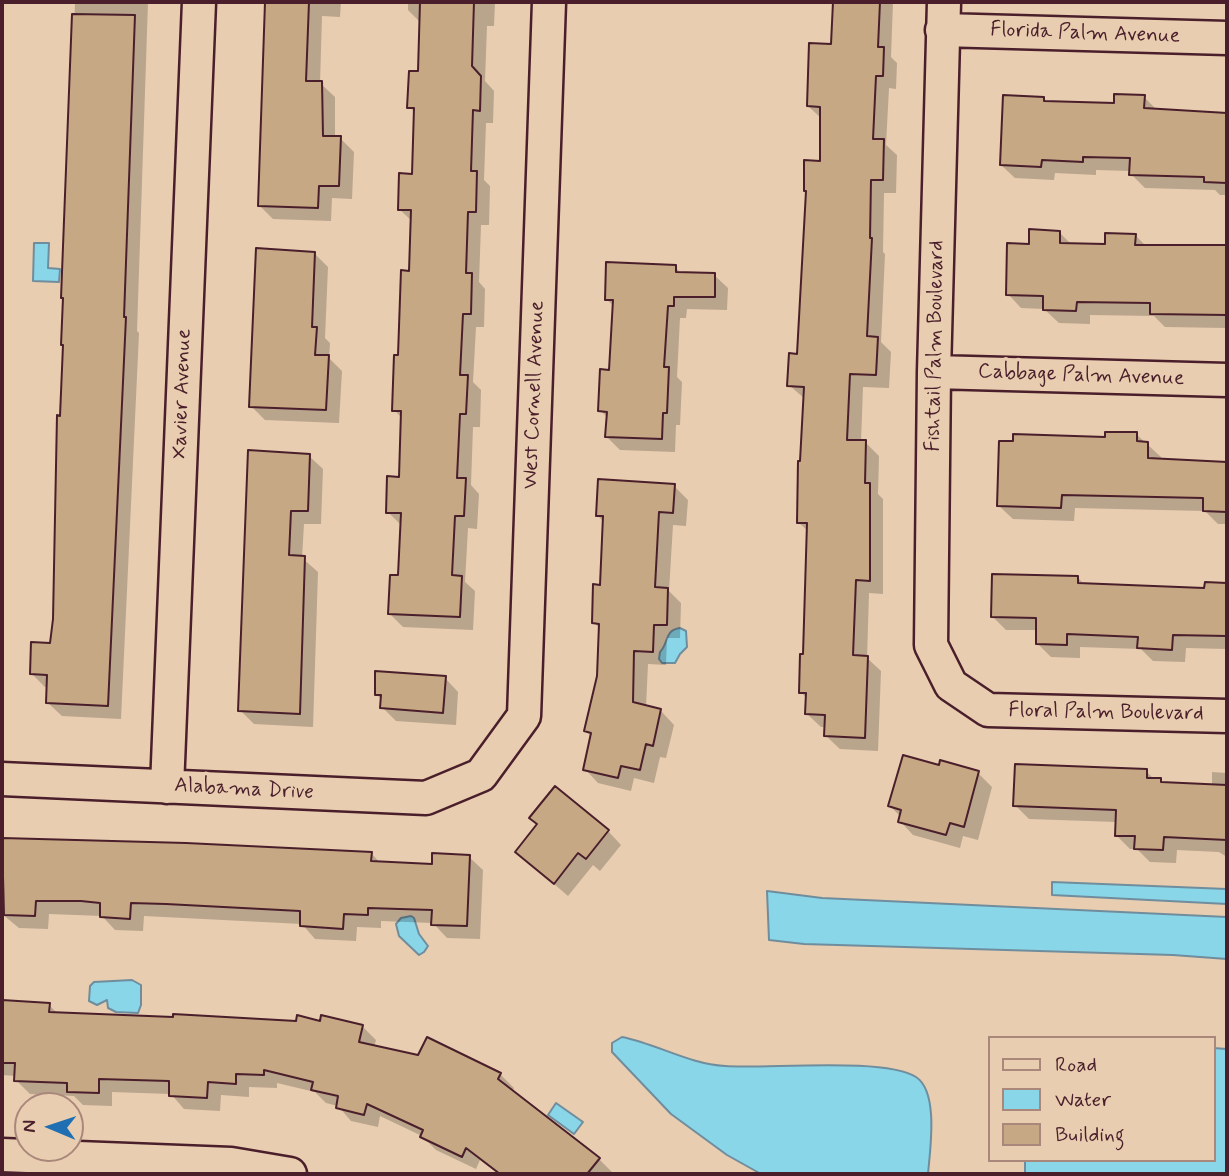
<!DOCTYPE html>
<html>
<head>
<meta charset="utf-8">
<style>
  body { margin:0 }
  #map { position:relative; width:1229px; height:1176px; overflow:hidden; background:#e8cdb0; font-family:Mynerve,sans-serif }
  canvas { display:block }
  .frame { position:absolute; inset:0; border:4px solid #4a1f2b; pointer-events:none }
  .legend { position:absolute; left:988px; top:1036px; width:228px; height:126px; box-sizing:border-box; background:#e8cdb0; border:2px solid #a9877b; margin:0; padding:9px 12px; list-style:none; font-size:21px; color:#4a1f2b }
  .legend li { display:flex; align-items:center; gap:14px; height:35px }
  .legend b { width:35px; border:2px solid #a9877b }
  .north { position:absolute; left:14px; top:1092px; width:70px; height:70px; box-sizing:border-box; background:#e8cdb0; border:2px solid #a9877b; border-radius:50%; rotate:272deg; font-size:19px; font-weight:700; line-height:28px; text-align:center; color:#4a1f2b }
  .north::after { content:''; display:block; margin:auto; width:24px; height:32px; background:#1f6fb2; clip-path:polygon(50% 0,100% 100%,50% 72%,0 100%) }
</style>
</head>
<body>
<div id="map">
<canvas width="1229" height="1176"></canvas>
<div class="frame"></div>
<ul class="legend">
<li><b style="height:9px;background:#e8cdb0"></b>Road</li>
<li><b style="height:19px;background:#89d6e9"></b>Water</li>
<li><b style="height:19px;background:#c6a984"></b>Building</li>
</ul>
<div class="north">N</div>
</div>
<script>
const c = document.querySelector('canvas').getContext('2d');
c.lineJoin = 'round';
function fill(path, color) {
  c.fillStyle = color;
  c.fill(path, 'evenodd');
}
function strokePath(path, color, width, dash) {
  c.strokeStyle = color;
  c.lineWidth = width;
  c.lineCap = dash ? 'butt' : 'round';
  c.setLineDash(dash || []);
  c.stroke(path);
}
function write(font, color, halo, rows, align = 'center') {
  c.font = font + ' Mynerve,sans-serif';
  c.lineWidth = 7;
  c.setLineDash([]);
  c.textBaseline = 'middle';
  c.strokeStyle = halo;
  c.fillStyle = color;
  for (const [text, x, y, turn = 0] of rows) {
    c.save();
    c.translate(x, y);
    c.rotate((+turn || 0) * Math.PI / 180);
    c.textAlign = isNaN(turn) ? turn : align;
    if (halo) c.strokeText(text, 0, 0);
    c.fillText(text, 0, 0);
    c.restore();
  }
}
const water = new Path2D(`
  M34,243H49L48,268L60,269L59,282L33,281Z
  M680,628L686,631L687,647L680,654L675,663H662L659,659L660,652C669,643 664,630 680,628Z
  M1052,882L1227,889V904L1052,895Z
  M767,891L822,898L1227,917V959L1173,955L804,944L769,940Z
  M411,916L414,918L419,934L428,946L424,952L419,955L399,936L396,924L401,918Z
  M132,980L141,985V1005L138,1013L116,1012L108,1008L107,1000L97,1005L89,1001L90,986L94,982Z
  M622,1037C657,1044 689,1064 725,1066C766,1069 885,1057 916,1077C939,1092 930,1150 928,1174H761L727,1155L671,1114L612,1052V1043Z
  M1213,1048L1227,1049V1174H1025V1160H1213Z
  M556,1103L583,1122L574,1134L548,1115Z`);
fill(water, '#89d6e9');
strokePath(water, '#708d9d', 2);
fill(new Path2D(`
  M75,2H148L137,331L139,333L121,719L62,716L48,703L49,687H45L31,673L52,645L54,619Z
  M266,2H341L340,17L322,16L320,83L335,97V138H340L354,152L352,199L332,198L331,221L273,219L259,205Z
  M408,2H495L494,26H487L485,81L494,91L493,123H486L484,180L490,186L489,225H481L479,282L485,289L484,327H476L473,382L481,390L480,427H473L471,485L479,494L477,529L468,528L465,582L475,591L473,630L403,627L390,614L400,577L402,526L388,512L401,479L403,419L394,410L411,272L413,222L399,209L414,176L416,113L409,107L419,73L421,23L408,10Z
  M834,2H893L891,57L897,63L896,89L889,88L886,145L897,155L896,193H884L883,252L885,254L881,342L891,352L889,388L863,387L861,442H865L879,456L878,494L883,499V594L869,593L867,658L881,671L878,751L840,749L826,736L827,727H821L807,714V699L801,692L804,655L809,532L798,522L805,399L789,385L799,356L821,163L822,119L808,106L833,46Z
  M1144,97L1158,111L1227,115V195H1220L1215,190L1145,188L1131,174V171L1096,170V175L1055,173L1054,180L1015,178L1001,165L1043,98L1048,102L1115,105Z
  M1059,232L1072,245L1107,246L1135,235L1147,247L1227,246V328L1165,327L1154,316L1090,315V324L1059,323L1044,309L1021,308L1008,294L1031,246Z
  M315,254L328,267L325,338L330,343L329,358L342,371L339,423L265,420L251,406Z
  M675,267L682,274L714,275L728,288L727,310L687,309L686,318H680L677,377L682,382L680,425H676L675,452L620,450L607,437L608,418L600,410L611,371L615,307L606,299Z
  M1136,434L1161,457V460L1227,463V528L1225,524H1218L1205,511L1075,508L1074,521L1013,519L999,506L1107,439Z
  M249,452L309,456L323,469L321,524H304L302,558L318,572L313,727L254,724L240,710Z
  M674,486L688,500L686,526L673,525L669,591L681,603L680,638H667L666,665L648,664L646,707L661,711L674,725L666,758L660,757L654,783L634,778L631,791L598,783L585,769L592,737L586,731L599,676L601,630L594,622L601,587L604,522L597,515Z
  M1077,577L1085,585L1206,590V584H1227V649L1186,648L1185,662L1153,661L1141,649L1080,647V658L1051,657L1038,644V630H1006L992,616Z
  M445,678L458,692L456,725L396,721L382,707V700L376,694Z
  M940,767L978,773L992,787L978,840L963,836L960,848L913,835L900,821L901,817L890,806Z
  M1146,771L1155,780H1161L1165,784L1212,786V772L1227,773V857L1219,852L1177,850L1176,863L1150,862L1137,849H1130L1116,835L1117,822L1029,819L1015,805Z
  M608,831L621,845L600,871L593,865L568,896L517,852Z
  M2,840L186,845L371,853L381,864L434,866L469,857L483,870L480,939L447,938L433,923L381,921V928L357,927L356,941L315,939L302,924L144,916L143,931L115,930L102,916L49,914L48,929L19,928L2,914Z
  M2,1002L49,1005L58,1014L321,1023L362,1026L376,1040L374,1047L500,1074L514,1088L512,1092L599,1159L612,1172L611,1174H498L480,1160L476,1169L436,1150L422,1136L380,1116L378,1127L351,1121L338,1106L326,1103L315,1092L277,1083V1088L249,1087V1097L221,1095L220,1111L184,1109L171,1094L112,1092V1106L83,1105L74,1096L30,1094L16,1080V1076L2,1075Z`), '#0003');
const building = new Path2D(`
  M265,2H309L306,81H322L323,136H341L339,186H319L318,208L258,206Z
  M420,2H474L472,66L481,76L480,111L473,110L471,171H477L476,212H468L466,273H472L471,314H463L460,375H468L466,414H460L457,478H466L464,516H455L452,575L462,576L460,617L388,614L390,575H398L401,513H386L387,476L399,477L401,411H392L394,355H398L401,270L409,271L411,210H398L399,173L412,174L414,108H407L409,71H418Z
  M833,2H880L878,47H884L883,76H876L873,139H884L883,180H871L870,238H872L867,336L878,337L876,375L850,374L847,440H866L865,483H870V581L856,580L853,655L868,656L865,738L824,736L825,715L805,714L806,693H799L800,654H803L807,523H797L798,461H800L804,387L787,386L789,353L797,354L806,191H804V160L820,161V107L807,106L809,43L831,44Z
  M72,14L135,15L124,317H126L108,706L46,703L47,675L30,674L31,642L50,643L53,619L57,415L60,416L63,345H61L63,298H61Z
  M1114,94L1145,95L1144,108L1227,113V183L1204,182V177L1129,175L1130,158L1083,157V162L1042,160L1041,167L1000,165L1003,95L1044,97V101L1114,103Z
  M1029,229L1060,231V243L1105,244V233L1136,234L1135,245H1227V315L1150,314V303L1077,302L1076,311L1043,310V296L1006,295L1007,243L1029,244Z
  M256,248L315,252L312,327H317L315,355H329L326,410L249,407Z
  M606,262L676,265V272L715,273V297H674V306H668L664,367H669L667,413H663L662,439L605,437L607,412L598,411L600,369L609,370L613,300H605Z
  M1105,432H1137V441L1148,442V458L1227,462V512L1203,511V498L1062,495L1061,508L997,506L999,441H1013V434L1105,437Z
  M248,450L310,454L308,511H291L289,555L305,556L300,714L238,711Z
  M598,479L675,484L673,513L659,512L655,587L668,588L667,625H654L653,652L634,651L633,702L661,709L653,746L646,744L640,770L621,766L618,778L583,770L591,733L584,731L597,676L599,624L592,623L593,584L600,585L603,516H596Z
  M992,574L1078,576V583L1204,588L1205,582L1227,583V636L1173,635L1172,650L1137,648L1138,637L1067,634V645L1036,644V618L991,617Z
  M375,671L446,676L443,713L380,708L381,695H375Z
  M903,755L939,765L940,760L979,771L964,827L950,823L946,835L898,822L901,810L888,806Z
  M1015,764L1147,769V778H1161V782L1227,785V840L1164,837L1163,850L1134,849L1135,836H1115L1116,810L1013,806Z
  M555,786L609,830L586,859L578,853L554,884L515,852L537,824L529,818Z
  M2,838L186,843L372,852L371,861L432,864V853L470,855L467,926L431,925L432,910L368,908V915L344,914L343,929L300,926V911L166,904L131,903L130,919L100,917V903L81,901H36L35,916L4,915Z
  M2,1000L50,1003L49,1012L173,1017V1014L296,1021L297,1015L320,1021L321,1015L363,1025L359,1042L418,1055L427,1037L501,1073L498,1079L600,1158L587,1174H500L466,1148L462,1157L420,1137L423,1130L367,1104L364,1115L336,1108L338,1096L311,1090L313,1082L264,1070V1075L236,1074V1084L208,1082L207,1098L169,1096V1081L99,1079V1093L67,1092V1083L14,1081L15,1063H2Z`);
fill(building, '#c6a984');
strokePath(building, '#4a1f2b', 2);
const street = new Path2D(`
  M944,2L934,372L931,645L951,685L988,710L1227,716
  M942,30L1227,38
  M934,372L1227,380
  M2,779L426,798L481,775L524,716L549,2
  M167,787L199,2
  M2,1155L231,1164L290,1174`);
strokePath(street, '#4a1f2b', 37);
strokePath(street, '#e8cdb0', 32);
write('21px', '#4a1f2b', '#e8cdb0', [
  ["Florida Palm Avenue",1085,34,2],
  ["Fishtail Palm Boulevard",936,346,-89],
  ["Cabbage Palm Avenue",1081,376,2],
  ["Xavier Avenue",183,394,-88],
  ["West Cornell Avenue",535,395,-88],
  ["Floral Palm Boulevard",1106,713,1],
  ["Alabama Drive",244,790,3]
]);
</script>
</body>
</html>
